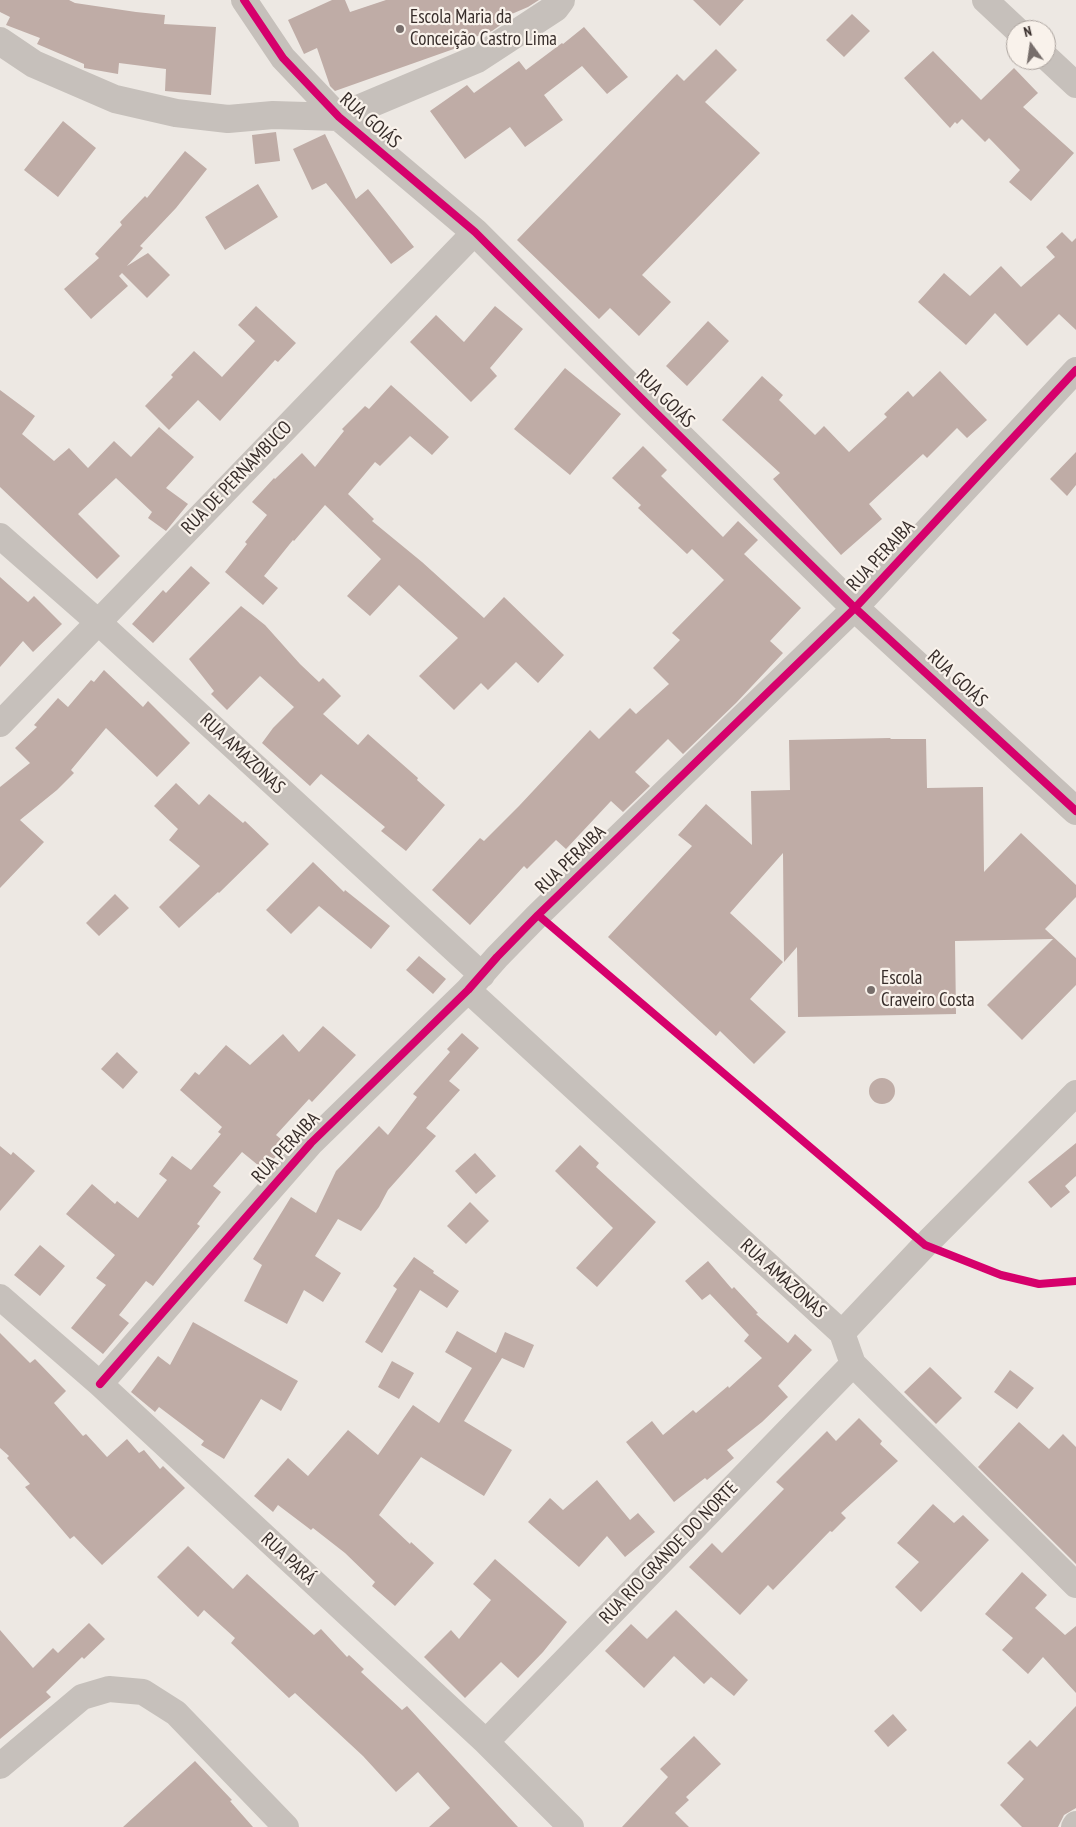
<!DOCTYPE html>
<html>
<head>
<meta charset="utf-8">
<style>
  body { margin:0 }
  #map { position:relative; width:1076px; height:1827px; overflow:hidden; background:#ede8e3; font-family:"PT Sans Narrow",sans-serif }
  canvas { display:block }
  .north { position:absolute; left:1006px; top:20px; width:50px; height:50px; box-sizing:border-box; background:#f9f2eb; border:1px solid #aba39e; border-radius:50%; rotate:346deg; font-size:14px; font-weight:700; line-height:20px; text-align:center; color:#372d2a }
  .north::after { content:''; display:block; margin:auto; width:18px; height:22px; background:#776e6b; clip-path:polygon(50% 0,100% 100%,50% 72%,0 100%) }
</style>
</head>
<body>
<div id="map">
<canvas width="1076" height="1827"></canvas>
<div class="north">N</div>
</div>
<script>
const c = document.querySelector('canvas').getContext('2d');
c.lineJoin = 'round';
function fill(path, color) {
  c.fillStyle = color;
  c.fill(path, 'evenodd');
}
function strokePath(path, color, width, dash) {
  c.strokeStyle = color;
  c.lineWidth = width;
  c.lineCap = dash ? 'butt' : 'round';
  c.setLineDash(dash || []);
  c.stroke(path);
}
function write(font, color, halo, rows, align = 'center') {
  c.font = font + ' "PT Sans Narrow",sans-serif';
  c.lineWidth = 4.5;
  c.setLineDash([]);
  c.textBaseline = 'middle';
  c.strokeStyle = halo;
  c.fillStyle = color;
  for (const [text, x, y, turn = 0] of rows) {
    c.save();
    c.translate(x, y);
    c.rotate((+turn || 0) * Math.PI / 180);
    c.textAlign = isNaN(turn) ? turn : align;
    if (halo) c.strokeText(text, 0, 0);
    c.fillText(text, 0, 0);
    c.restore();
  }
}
fill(new Path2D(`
  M0,0H69L75,3L136,12L165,15L164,24L216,27L211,95L165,91L166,69L119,63L118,74L84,68V64L37,44L40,38L6,25L10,17L0,12Z
  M332,0H345L350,12L386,0H539L528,7L500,19L502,24L492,31L464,41L465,45L335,91L330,86L317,48L304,54L288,20Z
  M693,0H744L720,26Z
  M852,14L870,31L844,57L826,40Z
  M584,27L628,77L607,94L582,66L544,95L563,120L525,147L510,127L465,159L430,111L467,85L474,93L519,61L526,70L562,43L563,44Z
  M716,49L737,70L705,102L760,153L642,275L671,302L639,336L610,308L599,319L517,240L677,74L684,81Z
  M933,51L981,100L1014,68L1038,93L1023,107L1074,153L1031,201L1009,182L1020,170L989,138L985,142L962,119L957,124L955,122L950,128L904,78Z
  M63,121L96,148L58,197L24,170Z
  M276,132L280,161L255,164L252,135Z
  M325,134L356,199L368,189L414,247L391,264L326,183L312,190L293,149Z
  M185,151L207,169L176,208L140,246L143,248L127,266L148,253L170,275L147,298L122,273L119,276L128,286L91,319L64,289L99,258L95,254L122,225L120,222L145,196L147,198Z
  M258,184L278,217L225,250L205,217Z
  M1062,232L1072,242L1076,238V330L1059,314L1027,346L995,313L966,345L918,302L944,273L970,296L1001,266L1021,287L1055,257L1046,247Z
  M256,306L296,343L278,362L275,360L220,421L198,400L169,430L145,406L173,377L171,375L194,351L222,377L255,341L238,325Z
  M495,306L523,329L490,368L497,376L471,402L410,342L436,315L464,342Z
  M708,321L729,341L687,386L666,366Z
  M565,368L621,414L570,475L514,429Z
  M940,371L987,420L967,438L957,428L927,458L923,454L869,504L882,519L841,555L773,479L780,473L722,420L762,376L783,395L779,400L815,435L824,426L849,452L887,417L884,414L908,391L913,397Z
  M391,385L449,437L432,455L410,436L380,466L375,462L348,494L374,519L372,521L422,562L484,618L504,597L564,655L538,683L516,662L488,690L481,683L454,710L419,676L458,638L399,585L370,616L347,596L381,559L325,505L294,541L293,540L264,576L278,588L263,605L225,572L247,544L245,542L267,515L252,502L274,478L275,479L302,453L315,467L344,431L342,429L365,406L369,409Z
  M0,390L35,416L22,434L54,461L69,448L88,468L114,441L131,457L159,427L194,457L166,488L188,504L166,531L148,518L152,512L116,478L78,514L120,556L97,579L0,487Z
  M643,446L667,470L661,476L723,537L738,521L758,540L744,554L801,608L770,641L783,653L736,703L683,754L668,739L635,772L650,786L623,812L611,801L566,849L556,840L527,869L524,866L470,925L432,890L480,838L484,841L519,806L590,730L599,739L630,708L636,714L669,684L653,668L680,640L672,633L724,580L692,549L687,554L638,508L641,505L612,478Z
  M1076,452V485L1067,496L1050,479Z
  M191,566L210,583L153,643L132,624L163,590L166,593Z
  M0,577L28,602L34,596L62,624L33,652L23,641L0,667Z
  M241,606L265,625L300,664L319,682L323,678L341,696L323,714L358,745L368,734L418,778L417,780L445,805L406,851L381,831L385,827L321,774L310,786L262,743L273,728L294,707L260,676L227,710L211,694L214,691L189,659Z
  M104,670L143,707L148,701L190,743L157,777L106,728L71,770L74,773L57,790L20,820L44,842L0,888V787L30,763L15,748L37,727L34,725L58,698L68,707L91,680L94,682Z
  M890,738L891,739H926L927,788L983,787L984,872L1021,833L1076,885V897L1045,929L1076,958V985L1022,1040L987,1005L1053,939L955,941L956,1014L798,1017L797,947L784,962L783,853L730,913L783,962L750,999L786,1032L754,1064L720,1031L716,1036L608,937L692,846L678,835L706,804L752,845L751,791L790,790L789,740Z
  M176,783L199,805L209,794L243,823L245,821L269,844L219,893L218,892L179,928L159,907L200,866L169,840L178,829L154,806Z
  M313,862L344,892L345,890L390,926L371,949L319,906L291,934L266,910Z
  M115,894L129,908L99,936L86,923Z
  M419,956L446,979L433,994L406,970Z
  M323,1026L356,1055L312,1102L309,1099L276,1135L287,1144L264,1170L242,1152L213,1186L221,1192L197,1224L200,1226L153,1286L146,1281L119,1315L129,1323L103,1354L71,1328L106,1285L96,1278L115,1255L66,1214L92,1184L115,1204L117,1201L138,1218L167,1180L159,1174L172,1156L191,1170L221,1134L218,1132L222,1127L180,1090L195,1072L199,1075L226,1045L250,1065L283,1034L299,1052Z
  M462,1033L479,1048L449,1081L460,1090L426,1128L436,1136L388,1190L379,1207L361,1231L338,1219L315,1256L341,1273L323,1302L304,1290L287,1324L244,1301L262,1265L253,1259L291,1197L316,1213L336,1171L379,1126L388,1135L417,1097L413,1094L450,1052L447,1049Z
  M117,1052L138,1072L123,1089L101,1069Z
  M869 1091a13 13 0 1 1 26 0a13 13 0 1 1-26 0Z
  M1076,1143V1176L1065,1186L1070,1192L1051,1208L1028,1182Z
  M580,1145L599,1163L596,1167L656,1222L597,1287L576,1268L613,1228L555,1171Z
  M0,1146L11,1155L13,1152L35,1171L0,1211Z
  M475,1153L496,1176L476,1194L455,1171Z
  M470,1202L489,1221L466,1244L447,1226Z
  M40,1245L65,1266L40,1296L14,1275Z
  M414,1257L434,1271L433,1273L459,1291L447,1308L420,1290L382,1353L365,1342L397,1289L393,1286Z
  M708,1261L732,1289L734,1287L758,1313L756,1314L788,1343L795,1334L812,1350L778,1386L788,1397L762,1422L727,1450L734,1458L707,1480L705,1478L674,1502L626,1442L652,1421L663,1435L693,1410L696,1413L728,1386L729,1388L762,1358L744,1341L749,1335L710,1294L702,1300L685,1281Z
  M193,1322L298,1381L281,1411L261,1399L224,1459L201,1445L204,1441L159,1407L155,1412L131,1392L158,1356L170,1365Z
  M457,1331L496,1353L505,1332L534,1345L524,1368L502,1358L464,1421L512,1450L484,1496L421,1457L379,1515L410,1544L411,1542L434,1563L395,1606L372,1586L375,1582L345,1553L313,1528L311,1530L278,1505L273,1512L254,1496L288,1458L308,1476L348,1430L378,1455L413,1405L439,1423L472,1368L445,1352Z
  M0,1333L30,1363L35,1359L66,1391L54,1403L83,1436L86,1434L107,1457L127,1439L139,1453L144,1450L160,1469L163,1466L185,1488L102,1565L74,1536L70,1539L46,1511L25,1487L30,1484L7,1458L9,1456L0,1448Z
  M392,1361L414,1373L399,1399L378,1387Z
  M930,1367L962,1398L936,1424L904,1392Z
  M1010,1370L1034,1388L1017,1409L994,1392Z
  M859,1418L882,1441L880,1444L898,1461L841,1513L846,1518L832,1532L830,1531L773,1590L768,1585L740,1615L689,1567L712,1543L722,1553L784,1489L776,1482L827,1431L836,1441Z
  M1019,1422L1049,1449L1063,1434L1076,1447V1564L978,1467Z
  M597,1480L630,1520L638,1513L655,1532L625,1557L607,1536L579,1567L528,1522L550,1498L563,1510Z
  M933,1504L954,1523L963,1515L989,1540L921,1612L895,1587L919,1562L897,1543Z
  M188,1546L233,1589L247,1574L314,1635L321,1629L347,1657L349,1655L364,1669L361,1672L402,1710L407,1706L518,1827H429L450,1808L418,1772L396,1792L363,1756L295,1693L289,1698L231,1643L235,1638L204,1610L198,1617L157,1577Z
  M495,1559L567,1622L543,1652L518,1678L501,1662L465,1698L424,1657L451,1630L459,1639L491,1600L473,1584Z
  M1022,1572L1047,1595L1035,1608L1065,1635L1076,1626V1693L1043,1657L1028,1674L1002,1650L1013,1638L985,1614Z
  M676,1610L748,1680L734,1696L711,1677L704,1684L674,1656L644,1688L605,1651L631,1624L647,1639Z
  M89,1623L105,1639L84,1659L82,1657L46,1692L51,1697L0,1739V1630L33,1668L53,1648L58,1653Z
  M1076,1706V1808L1064,1815L1058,1827H1022L1000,1805L1024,1779L1007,1763L1030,1740L1037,1747Z
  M893,1714L907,1730L888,1747L874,1731Z
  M694,1736L721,1764L686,1797L689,1800L675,1813L689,1827H622L668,1777L660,1769Z
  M195,1761L232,1800L230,1801L253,1827H123Z`), '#bfaca6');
strokePath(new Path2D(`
  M244,0L283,58L339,117
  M985,0L1017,30
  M1046,57L1076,85
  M0,536L98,622L482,975
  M0,724L475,232
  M468,990L842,1333L853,1364L1076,1585
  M0,1297L100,1384L486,1742L571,1827
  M842,1333L925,1245L1076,1093
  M100,1384L311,1143L468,990L497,957L538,915L855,608L1076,370
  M486,1742L853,1364
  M0,1766L82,1697L109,1689L143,1692L176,1713L286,1827
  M1074,1827L1076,1824`), '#c6c0bb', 26);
strokePath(new Path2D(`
  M0,41L34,64L115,99L176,113L228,119L273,115L339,117L477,59L555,8L561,0
  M339,117L475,232L648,405L855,608L1076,811`), '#c6c0bb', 28);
strokePath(new Path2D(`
  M244,0L283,58L339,117L475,232L648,405L855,608L1076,811
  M538,915L925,1245L1001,1275L1039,1284L1076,1281
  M100,1384L311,1143L468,990L497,957L538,915L855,608L1076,370`), '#d6006c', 8);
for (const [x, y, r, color] of [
  [400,29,5,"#776e6b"],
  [871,990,5,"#776e6b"]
]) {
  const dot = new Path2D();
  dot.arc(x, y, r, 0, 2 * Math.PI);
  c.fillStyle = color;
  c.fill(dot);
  strokePath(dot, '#f9f2eb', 2);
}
write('19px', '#372d2a', '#f9f2eb', [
  ["Escola Maria da",410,18],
  ["Conceição Castro Lima",410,40],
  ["Escola",881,979],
  ["Craveiro Costa",881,1001]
], 'left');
write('19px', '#372d2a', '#f9f2eb', [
  ["RUA GOIÁS",370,121,41],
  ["RUA GOIÁS",665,399,45],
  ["RUA DE PERNAMBUCO",237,478,-46],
  ["RUA PERAIBA",881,556,-47],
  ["RUA GOIÁS",957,679,43],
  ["RUA AMAZONAS",242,754,43],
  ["RUA PERAIBA",571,860,-44],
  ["RUA PERAIBA",286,1148,-47],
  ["RUA AMAZONAS",783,1279,42],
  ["RUA RIO GRANDE DO NORTE",669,1553,-46],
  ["RUA PARÁ",288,1559,43]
]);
</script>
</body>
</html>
